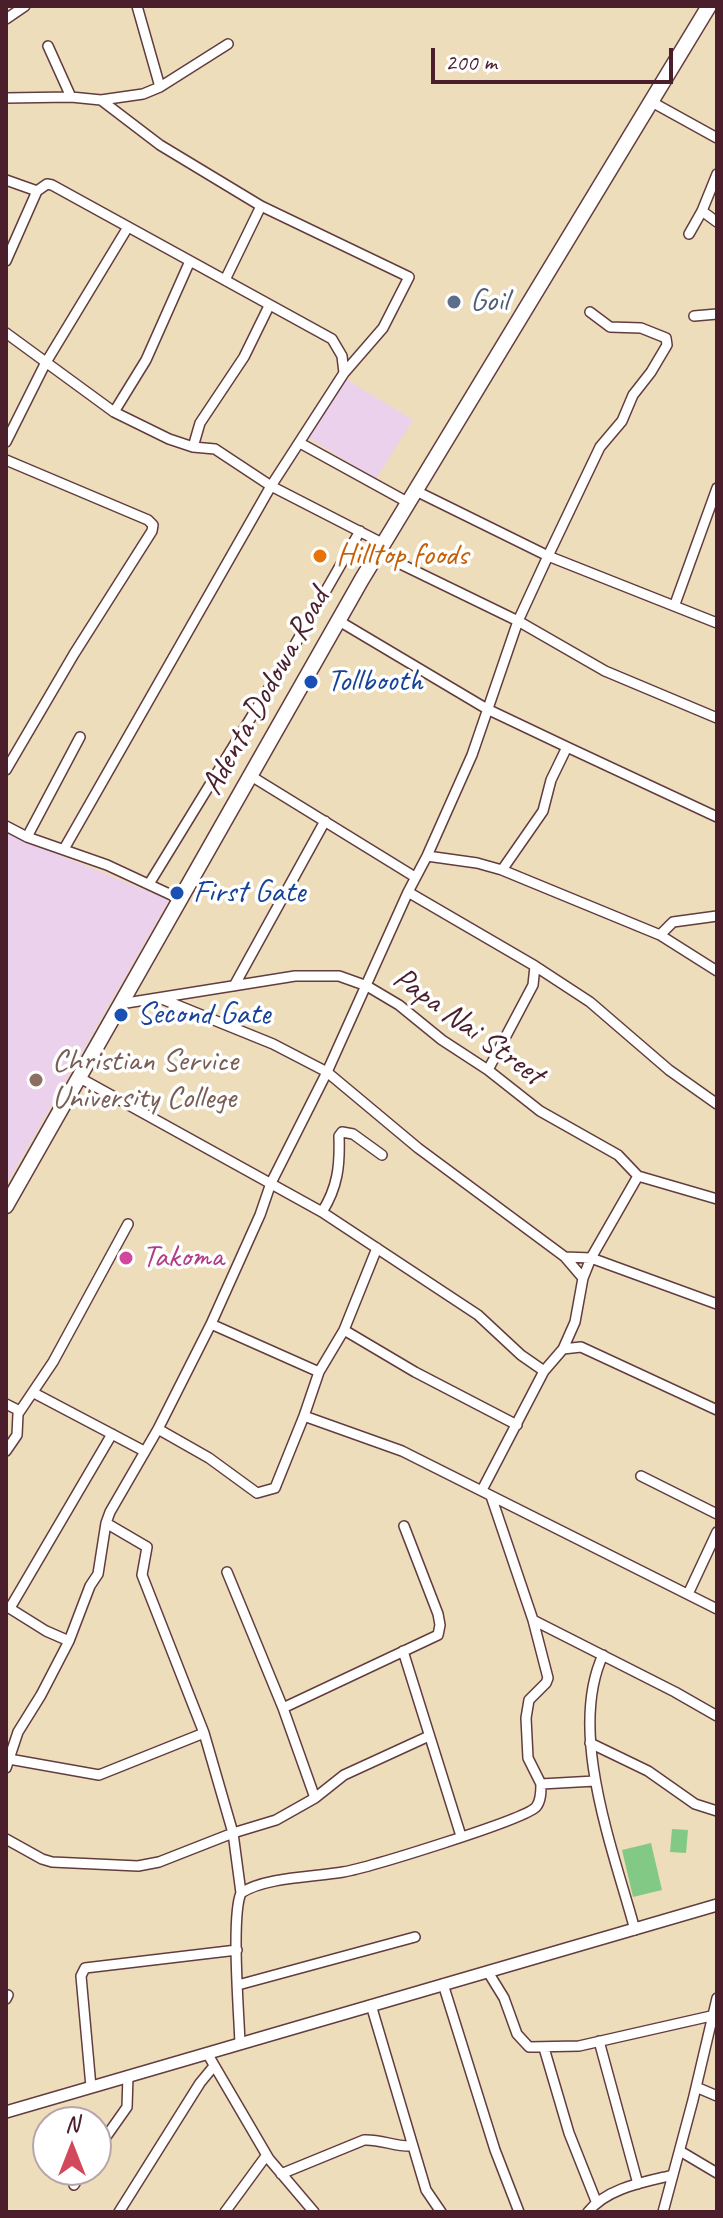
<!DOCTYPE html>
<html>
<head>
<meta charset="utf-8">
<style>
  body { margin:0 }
  #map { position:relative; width:723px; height:2218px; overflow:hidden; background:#eeddba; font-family:Caveat,sans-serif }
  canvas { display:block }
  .frame { position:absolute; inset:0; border:8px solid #4a1f2b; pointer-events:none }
  .north { position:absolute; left:32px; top:2106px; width:80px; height:80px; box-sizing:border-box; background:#fff; border:2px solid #b7a5aa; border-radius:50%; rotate:0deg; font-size:22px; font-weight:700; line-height:32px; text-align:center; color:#4a1f2b }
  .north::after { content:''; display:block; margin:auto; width:28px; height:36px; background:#d1495b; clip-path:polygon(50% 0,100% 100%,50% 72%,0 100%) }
  .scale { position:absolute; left:431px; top:48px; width:242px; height:36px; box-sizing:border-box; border:4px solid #4a1f2b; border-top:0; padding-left:10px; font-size:24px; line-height:28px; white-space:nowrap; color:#4a1f2b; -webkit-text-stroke:6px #fff; paint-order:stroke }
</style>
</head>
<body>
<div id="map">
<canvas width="723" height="2218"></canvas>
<div class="frame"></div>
<div class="north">N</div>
<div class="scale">200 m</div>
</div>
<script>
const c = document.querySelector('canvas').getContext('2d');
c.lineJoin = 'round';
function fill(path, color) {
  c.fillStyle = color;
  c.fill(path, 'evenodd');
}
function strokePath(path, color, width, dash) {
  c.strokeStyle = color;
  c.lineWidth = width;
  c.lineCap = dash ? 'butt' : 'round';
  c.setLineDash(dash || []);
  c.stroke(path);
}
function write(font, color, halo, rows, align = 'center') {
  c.font = font + ' Caveat,sans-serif';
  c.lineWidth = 7;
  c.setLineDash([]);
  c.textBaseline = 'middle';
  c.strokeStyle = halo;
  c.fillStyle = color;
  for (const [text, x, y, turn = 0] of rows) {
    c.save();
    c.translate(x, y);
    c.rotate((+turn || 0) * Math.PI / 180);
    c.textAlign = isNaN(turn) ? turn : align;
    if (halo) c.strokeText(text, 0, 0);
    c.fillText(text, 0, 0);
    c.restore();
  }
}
fill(new Path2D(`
  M346,379L413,420L376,479L309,438Z
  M6,833L169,900L6,1185Z`), '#ebd1eb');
fill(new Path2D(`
  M672,1829L688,1830L686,1853L670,1852Z
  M651,1843L662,1890L633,1897L622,1850Z`), '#82c985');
const minor = new Path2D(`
  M137,6L160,87
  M6,19L25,6
  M48,46L71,97
  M6,98L71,97L101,100L143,94L160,87L228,44
  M650,101L717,138
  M6,180L37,191
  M702,211L717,222
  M689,234L702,211L717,174
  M6,261L37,191L47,184L52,185L332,339L342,356L344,373
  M225,280L261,206
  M694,316L717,314
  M6,333L114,412L169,439L193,447L215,449L271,486L384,544
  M114,412L146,360L190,261
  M6,442L45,364L128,227
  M300,443L409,503
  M193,447L200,423L244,357L269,306
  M6,460L148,520L153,525L152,531L74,654L6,770
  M416,491L548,556L717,623
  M378,553L518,621L605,671L717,718
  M675,604L717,488
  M339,621L487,709L567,747L551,780L543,811L502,870
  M567,747L717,817
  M251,776L415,877
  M6,826L27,837L107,865L180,899
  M27,837L80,737
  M64,849L271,486L344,373L383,328L409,277L261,206L160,145L101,100
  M427,856L477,863L502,870L660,935L717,971
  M149,884L285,662L360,531
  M408,892L535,966L590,1002L669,1070L717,1104
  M660,935L673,922L717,916
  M234,986L325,821
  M162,999L273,1044L327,1072L418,1148L565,1257L583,1278
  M120,1004L295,976H339L367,986L399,1005L442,1040L488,1070L540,1111L618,1155L638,1176L717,1199
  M488,1070L533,985L535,966
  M80,1078L322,1212L478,1315L521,1355L544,1371L563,1349L575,1322L583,1278L591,1258L638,1176
  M322,1212C338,1187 340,1165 339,1136L342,1132L353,1134L382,1155
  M565,1257L591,1258L717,1304
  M211,1324L319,1372L344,1330L377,1248
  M344,1330L415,1372L517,1425
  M563,1349L581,1347L717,1410
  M34,1393L144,1451
  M6,1404L20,1411
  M304,1416L319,1372
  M158,1429L209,1458L257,1493L275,1488L304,1416L402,1451L717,1609
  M6,1451L17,1435L18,1414L53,1362L128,1224
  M641,1476L717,1514
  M482,1490L544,1371
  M491,1496L533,1620L548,1678L546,1683L529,1700L526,1718L528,1758L541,1784L595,1781
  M106,1523L147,1547L142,1575L204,1733L233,1833L241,1893
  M227,1572L283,1708L315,1798
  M688,1594L717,1532
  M6,1606L46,1631L69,1641
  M10,1608L112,1434
  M533,1620L675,1692L717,1716
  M403,1651L461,1836
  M603,1655C567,1732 614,1852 635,1930
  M283,1708L438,1635L440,1625L438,1614L404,1526
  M590,1743L648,1771L695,1804L717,1811
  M9,1759L99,1775L204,1733
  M6,1768L18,1732L41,1695L69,1641L90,1586L98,1574L106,1523L110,1512L158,1429L211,1324L260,1215L271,1183L327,1072L408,892L427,856L472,755L518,621L548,556L600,447L622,421L633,395L651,372L667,345L666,338L641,328L610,327L590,312
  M6,1839L42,1859L52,1862L138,1866L159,1862L233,1833L276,1820L315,1798L344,1775L429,1736
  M488,1972L504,1998L517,2034L529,2047L579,2046L711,2016
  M443,1984L495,2150L519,2212
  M238,1985L415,1937
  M6,1999L8,1995
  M371,2005L426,2190L441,2212
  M599,2041L638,2184
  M240,2044C239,2013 231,1916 241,1893C265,1877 315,1877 343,1872C367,1868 524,1820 536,1807C541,1801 541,1792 541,1784
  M544,2048L569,2133L596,2201
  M207,2053L269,2159L314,2212
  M91,2087L81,1976L85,1968L237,1950
  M696,2087L717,2096
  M96,2151L127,2107L128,2076
  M680,2151L717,2173
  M281,2174L364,2140C381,2139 395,2147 412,2146
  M74,2185L83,2170
  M119,2212L200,2083L214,2066
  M225,2212L266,2156
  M588,2212C607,2188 644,2182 673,2175
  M663,2212L693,2100L717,1998`);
const tertiary = new Path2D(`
  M6,2112L717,1905`);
const primary = new Path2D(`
  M6,1206L362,579L709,6`);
strokePath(minor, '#633c40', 12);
strokePath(tertiary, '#633c40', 14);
strokePath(primary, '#633c40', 17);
strokePath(minor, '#fff', 9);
strokePath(tertiary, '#fff', 11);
strokePath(primary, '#fff', 14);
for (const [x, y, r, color] of [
  [454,302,8,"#5c6f8a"],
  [320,556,8,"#e8710a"],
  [311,682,8,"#1a4fb4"],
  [177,893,8,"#1a4fb4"],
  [121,1015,8,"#1a4fb4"],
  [36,1080,8,"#8d6e63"],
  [126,1258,8,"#d1479c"]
]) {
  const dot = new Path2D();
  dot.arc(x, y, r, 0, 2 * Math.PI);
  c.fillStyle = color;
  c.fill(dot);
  strokePath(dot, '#fff', 3);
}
write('32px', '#4e5e75', '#fff', [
  ["Goil",470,302]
], 'left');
write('32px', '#c56008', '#fff', [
  ["Hilltop foods",336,556]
], 'left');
write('32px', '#164399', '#fff', [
  ["Tollbooth",327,682],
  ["First Gate",193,893],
  ["Second Gate",137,1015]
], 'left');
write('32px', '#4a1f2b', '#fff', [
  ["Adenta Dodowa Road",266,692,-61],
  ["Papa Nai Street",468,1027,36]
]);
write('32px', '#785e54', '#fff', [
  ["Christian Service",52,1062],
  ["University College",52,1099]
], 'left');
write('32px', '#b23c85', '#fff', [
  ["Takoma",142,1258]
], 'left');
</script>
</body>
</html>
